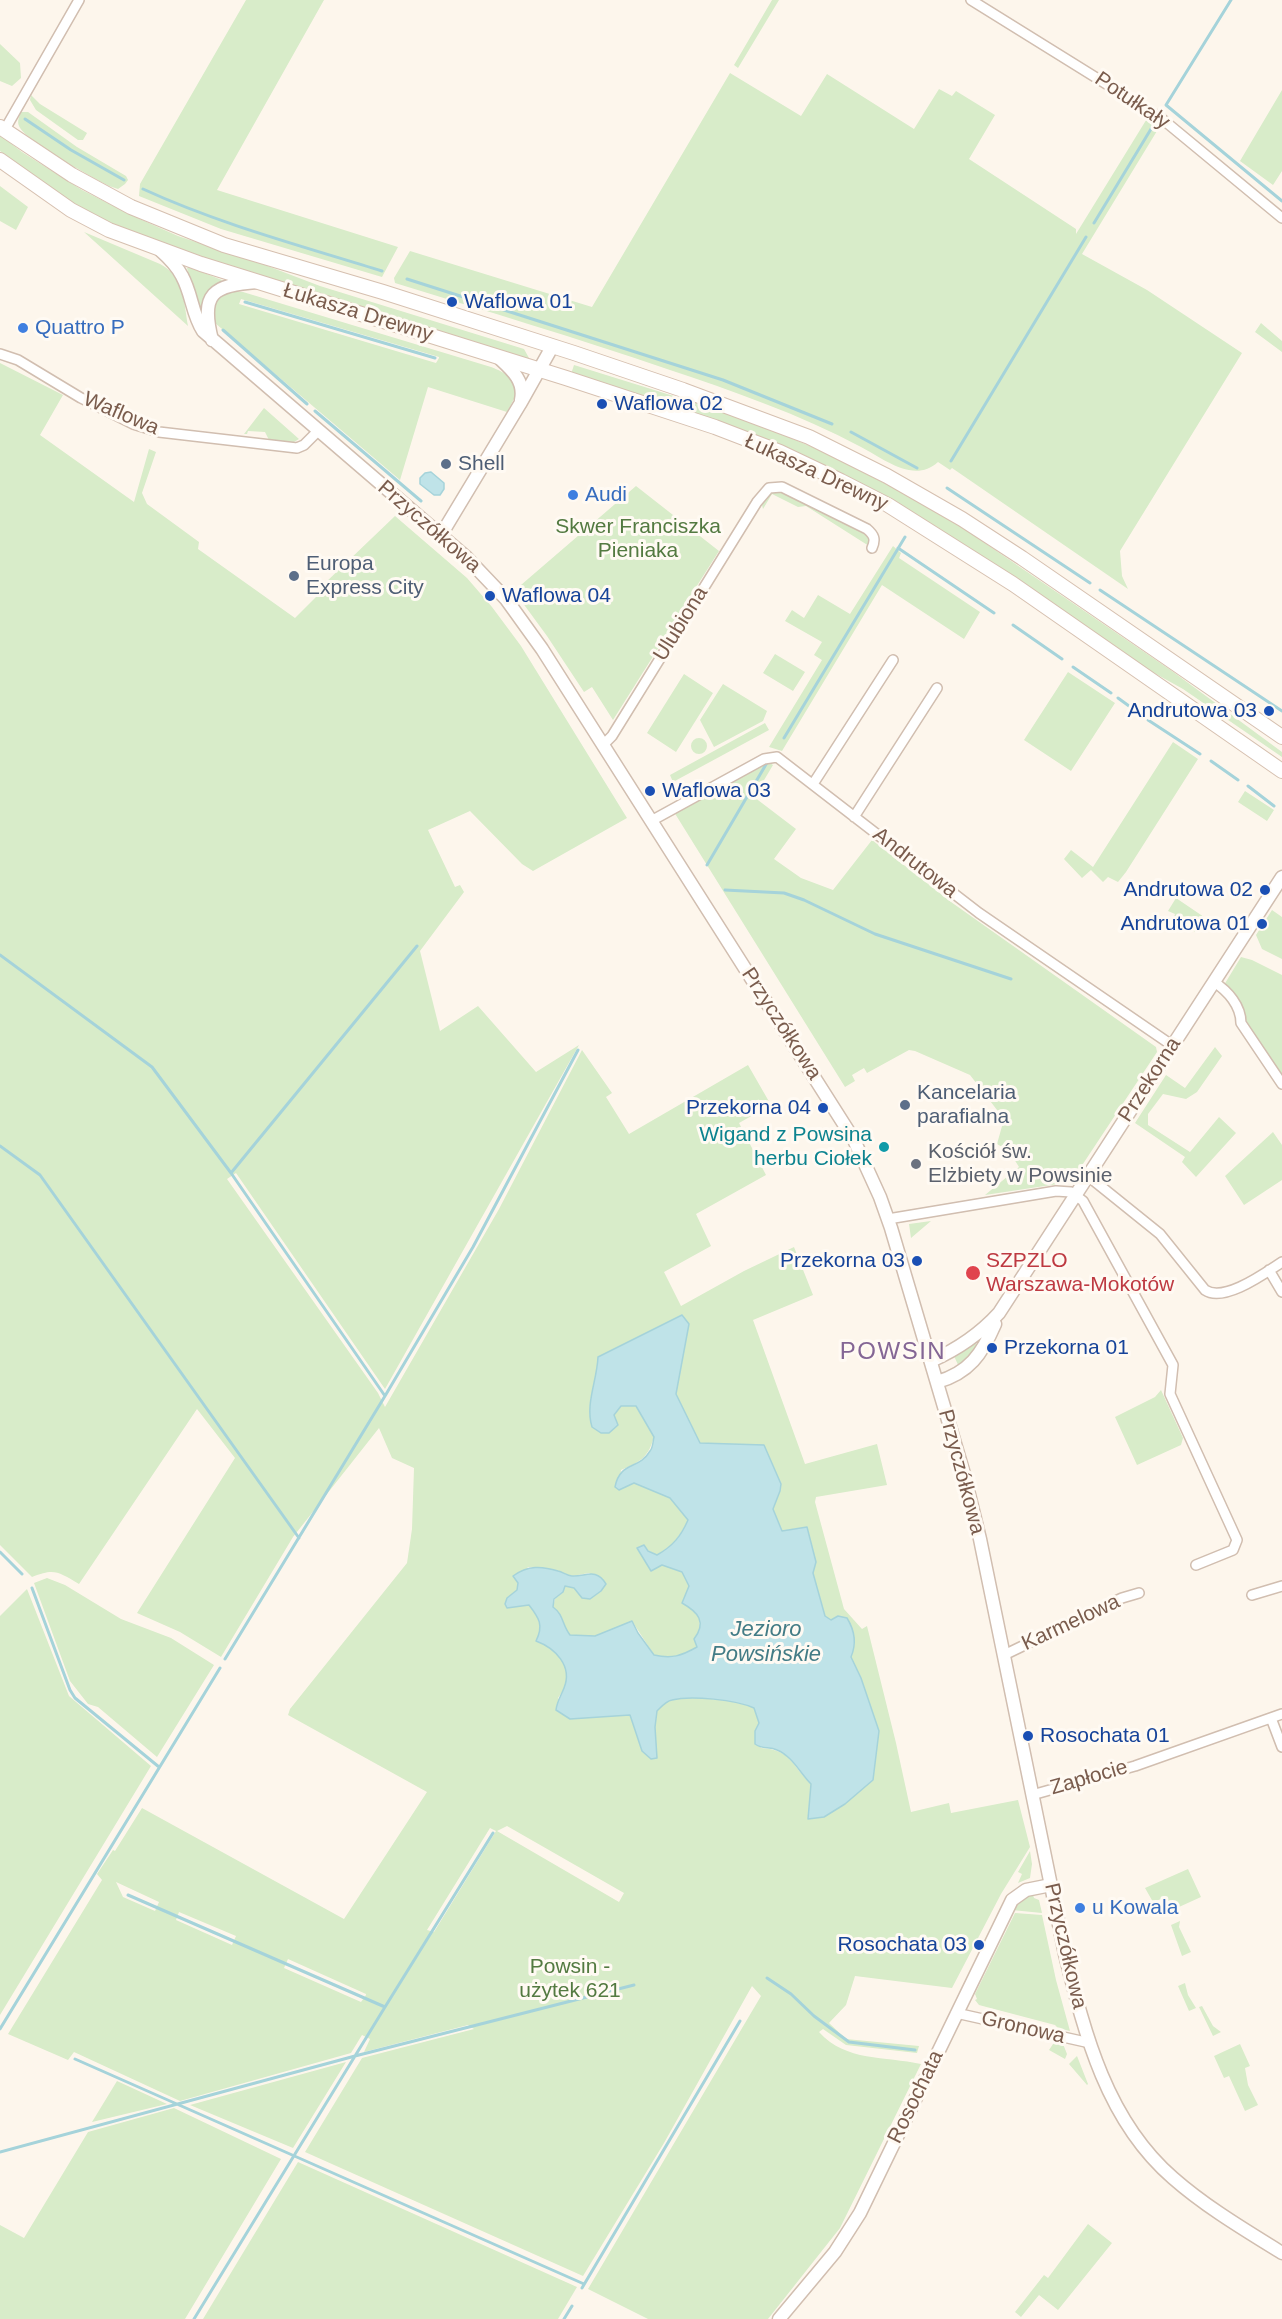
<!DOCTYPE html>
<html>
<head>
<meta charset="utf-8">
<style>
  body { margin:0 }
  canvas { display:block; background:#fdf6ec }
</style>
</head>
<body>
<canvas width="1282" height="2319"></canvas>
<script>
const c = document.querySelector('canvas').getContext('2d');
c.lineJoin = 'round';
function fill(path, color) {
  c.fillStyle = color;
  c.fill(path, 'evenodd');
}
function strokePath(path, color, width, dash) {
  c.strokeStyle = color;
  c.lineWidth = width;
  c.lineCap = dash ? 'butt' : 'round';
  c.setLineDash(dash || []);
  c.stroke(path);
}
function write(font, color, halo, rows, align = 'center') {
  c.font = font + ' Helvetica,sans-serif';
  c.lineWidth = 6;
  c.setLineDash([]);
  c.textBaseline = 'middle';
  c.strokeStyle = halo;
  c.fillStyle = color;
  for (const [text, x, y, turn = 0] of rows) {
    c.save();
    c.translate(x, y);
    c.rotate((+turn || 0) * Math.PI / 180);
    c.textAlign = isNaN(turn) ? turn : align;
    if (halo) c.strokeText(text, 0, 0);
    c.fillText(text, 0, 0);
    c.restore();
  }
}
fill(new Path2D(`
  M246,0H324L217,190L398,247L382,277L221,229L139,196L140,184Z
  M772,0H779L738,68L734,65Z
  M0,44L20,63L21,78L12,86L0,81Z
  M730,73L801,116L827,74L914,129L939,89L952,96L956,91L995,115L969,159L1076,229V234L1148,117L1160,126L1082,254L1147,290L1242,353L1120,551L1122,576L1128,589L952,468L950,470L938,462C914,484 884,459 861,447C799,414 733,391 667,369C577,338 486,311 395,283L394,278L410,251L592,307Z
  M1282,90V171L1273,185L1240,161Z
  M31,95L40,104L87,133L83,140H78L36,110L30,100Z
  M21,112H28L77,147L126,176L128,180L125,184L118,189L109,186C92,177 25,141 19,126C17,121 19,117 21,112Z
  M0,135L22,152L82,190L133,216L178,236L265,265L320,286L524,349L529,358L527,360L237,269L109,223L80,208L0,151Z
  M0,186L28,207L16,230L0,221Z
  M84,232L160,264C184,276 184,303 188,326Z
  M189,267L222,280L217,285L204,322L200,316L187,268Z
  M229,291L243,292L491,367C506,373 515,378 516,395L507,412L428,387L400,480L215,323C210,309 216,297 229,291ZM241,299L439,357V358L436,363L239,304Z
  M1261,323L1282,341V352L1255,332Z
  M0,363L63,395L40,435L134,502L149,449L156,452L142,493L147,504L199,542L198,549L295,618L326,587L324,584L395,516L467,578L492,607L521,646L627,818L533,871L522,864L470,811L428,830L455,887L460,885L464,892L420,951L440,1031L478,1006L536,1072L579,1045L385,1389L236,1173L227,1179L378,1393L385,1407L499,1209L582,1050L612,1093L606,1097L629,1134L748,1065L771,1105L739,1123L766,1175L696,1214L711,1246L664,1272L681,1306L744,1271L794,1247L813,1295L753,1320L805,1464L877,1444L887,1485L816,1497L815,1502L844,1609L862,1629L867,1626L896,1743L911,1812L949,1803L951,1813L1018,1800L1030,1847L1001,1894L952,1988L855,1976L846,2005L829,2023L846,2039L919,2046L917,2053L846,2045L823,2029L819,2032C846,2062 885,2056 921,2064L840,2228L768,2319H648L588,2289L761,1996L752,1986L664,2143L583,2276L305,2152L362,2058L474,2029L468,2025L364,2052L370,2039L362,2035L351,2053L180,2101L74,2052L68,2060L8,2034L102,1880L97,1874L113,1850L115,1851L142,1808L344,1919L427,1792L288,1715L290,1709L407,1563L412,1529L414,1468L392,1458L379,1428L293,1537L221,1657L180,1632L137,1613L235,1458L197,1409L79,1584C58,1572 55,1568 32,1577L0,1545ZM689,1324L676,1394L700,1444L764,1445L780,1491L773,1509L782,1531L799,1528L816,1562L813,1573L825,1616L831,1620L861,1678L879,1731L845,1804L824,1817L808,1818L811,1784C791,1765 792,1750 761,1748L755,1731L759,1723L754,1708C736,1700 691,1695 672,1700C666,1701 661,1707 657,1711L655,1727L657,1757L642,1751L630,1715L569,1718L558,1698L565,1688L567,1674L565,1662L546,1645L541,1632L540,1620L529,1605L507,1608V1598L517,1591L518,1583L528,1567H540L572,1576L589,1573L606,1584L601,1591L590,1599L574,1588L564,1586L563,1592L555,1599L553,1607C564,1615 562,1625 570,1636H595L632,1621L654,1655C672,1659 681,1656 697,1647L700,1620L694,1610L689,1586L682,1572L662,1565L640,1546L657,1555C673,1546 680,1536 688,1520L670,1498L634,1483L619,1490L621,1470C640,1462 648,1458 654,1437L636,1406H621L614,1415L590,1401L597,1376L598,1357ZM507,1826L624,1893L619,1902L497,1831ZM490,1828L496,1831L434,1932L427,1930ZM116,1882L159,1902L155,1911L123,1897ZM179,1912L236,1936L232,1945L176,1920ZM288,1959L366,1994V1995L361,2002L284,1968Z
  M574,365L741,417L826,453L938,511L1172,671L1282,752V757L1183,689L1138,664L935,526L893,501L571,374Z
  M264,408L299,439L294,442L269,440L265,432L248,431L247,434H244Z
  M636,486L719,551L667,633L668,636L664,639L613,720L592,687L584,692L547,636L514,591Z
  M773,491H781L868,536L869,546L806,506L798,507L772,494L763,509L762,505L768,495Z
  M893,546L901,553L899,558L980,612L964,639L882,585L782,751L769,747L822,660L814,655L822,642L785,621L792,610L804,618L818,595L850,614Z
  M775,654L805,672L793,691L763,673Z
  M1068,672L1115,703L1071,771L1024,740Z
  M684,674L713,693L676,752L647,733Z
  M723,684L767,711L763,721L714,747L700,720Z
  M765,723L769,730L673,782L670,775Z
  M691 746a8 8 0 1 1 16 0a8 8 0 1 1-16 0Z
  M1173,742L1198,759L1126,872L1118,882L1108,877L1103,882L1091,870L1082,878L1064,859L1071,850L1093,867Z
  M767,761L773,765L754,797L796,829L774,859L801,878L833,890L872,840L951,902L1156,1047L1157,1052L1071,1182L985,1195L1019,1167L1009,1151L997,1144L1004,1119L970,1075L915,1051L909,1050L867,1073L864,1068L852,1075L855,1081L845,1087L674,812Z
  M1245,791L1274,810L1267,821L1238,802Z
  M1176,898L1204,917L1195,932L1174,917L1175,914L1168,911Z
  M1272,910L1282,917V959L1262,949L1256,935Z
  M1241,957L1252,960L1282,975V1075L1248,1025L1243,1010L1224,985Z
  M1215,1047L1222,1056L1197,1092L1186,1099L1163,1094L1148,1114V1125L1190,1152L1219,1117L1236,1133L1196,1177L1182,1162L1185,1157L1135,1123L1166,1075L1185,1088Z
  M1273,1132L1282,1145V1180L1244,1205L1225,1176Z
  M931,1221L911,1238L909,1224Z
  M974,1343L977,1344V1347L959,1367L954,1356Z
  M1161,1390L1183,1438L1181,1445L1137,1465L1115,1417L1155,1397Z
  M47,1578L65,1585L121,1619L171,1638L214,1665L157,1757L98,1707L88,1704L70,1681L34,1583Z
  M27,1589L69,1696L151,1766L0,2015V1616Z
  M1030,1851L1032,1864L1030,1878L1018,1883L1022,1874L1018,1872Z
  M1188,1869L1201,1897L1168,1912L1161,1899L1153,1902L1145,1888Z
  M1033,1895L1034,1898L1039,1900L1042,1913L1012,1910L1022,1899Z
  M1015,1913L1042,1915L1056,1980L1070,2031L1058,2028L1055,2025L979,2005L975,2000L977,1999L975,1994Z
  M1180,1921L1179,1927L1191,1952L1182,1956L1171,1925Z
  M1185,1983L1188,1995L1196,2008L1189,2011L1178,1986Z
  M1202,2006L1213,2026L1221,2032L1213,2036L1199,2007Z
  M1055,2041L1063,2044L1067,2054L1065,2059L1049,2050Z
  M1240,2044L1250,2066L1245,2068L1248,2085L1258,2105L1245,2111L1229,2076L1224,2078L1214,2056Z
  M1077,2056L1088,2084L1087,2085L1069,2064Z
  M346,2062L293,2148L190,2105Z
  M117,2081L167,2104L92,2122Z
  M174,2108L281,2159L185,2319H0V2225L24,2238L88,2132Z
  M298,2162L577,2287L558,2319H203Z
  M1088,2224L1112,2243L1058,2310L1039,2295L1021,2317L1015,2312L1044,2275L1048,2278Z`), '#d8ecc9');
const water = new Path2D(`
  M431,472L444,483V489L440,495H434L420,484V478L425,473Z
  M682,1315L689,1324L676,1394L700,1443L764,1445L781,1484L780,1491L773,1509L782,1531L807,1527L816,1562L813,1573L825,1616L831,1620L838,1616L847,1618C855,1631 857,1643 851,1657L861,1678L879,1731L873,1780L845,1804L824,1817L808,1819L811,1784C800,1773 792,1756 777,1750C769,1746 763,1750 755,1744V1731L759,1723L754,1708C736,1700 691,1695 672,1700C666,1701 661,1707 657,1711L655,1727L657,1758L651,1759L642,1751L630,1715L570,1719L556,1710C557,1701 561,1696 564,1688C573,1666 555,1648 536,1641C544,1625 539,1618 529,1605L507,1608L505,1604L507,1598L517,1590L518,1583L513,1576C528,1565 542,1566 558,1571C563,1572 567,1576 572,1576C585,1577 596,1567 606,1584L601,1591L590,1599L582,1598L574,1588L565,1586L563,1592L554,1599L553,1607C564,1615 562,1625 570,1635L595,1636L632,1621L638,1633L654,1655C672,1659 681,1656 697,1647L694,1639C707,1622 698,1612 682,1603L689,1586L682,1572L662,1565L651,1571L637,1548L644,1545L648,1551L657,1555C673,1546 681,1536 688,1520L670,1498L634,1483L619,1490L615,1487C620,1461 639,1470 650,1451C653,1448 653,1441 654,1437L636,1406H621L614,1415L618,1425L609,1433H601L592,1427C585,1404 597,1381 598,1357Z`);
fill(water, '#bfe3e8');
strokePath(water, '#a5d3da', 1.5);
strokePath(new Path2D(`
  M1231,0L1166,105L1282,201
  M25,119L71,150L124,180
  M143,189C219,224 302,246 382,271
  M1094,223L1154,124
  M407,279L723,380L832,424
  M245,302L435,358
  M223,330L307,404
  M315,411L421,501
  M851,432L917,468
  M951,461L1086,237
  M947,488L1090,583
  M898,548L994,613
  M1100,590L1282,711
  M1013,625L1062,659
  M1073,667L1111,693
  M1118,698L1140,714
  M1148,720L1200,754
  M784,738L905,537
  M1211,761L1238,780
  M1248,786L1274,806
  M707,865L768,761
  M725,890L784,893L804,900L875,934L1011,979
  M0,955L152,1067L231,1173L385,1396L225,1659
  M0,1146L40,1175L299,1538
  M231,1173L417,946
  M385,1396L473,1247L578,1050
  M0,1552L22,1574
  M32,1588L70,1690L75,1698L159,1767
  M128,1895L385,2007L194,2319
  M767,1978L791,1994L814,2016L849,2042L915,2050
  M385,2007L493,1833
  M0,2029L220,1668
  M75,2059L584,2284
  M0,2152L355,2056L634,1985
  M582,2288L740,2021
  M564,2319L572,2306`), '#a5d3da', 3);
const minor = new Path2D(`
  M971,0L1161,118L1282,218
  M4,131L79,0
  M0,354L18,360L81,398L133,424L159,432L297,448L304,445L318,431
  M603,745L612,736L757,502L769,488L782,487L867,529C874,535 876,539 872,548
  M813,784L893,660
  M854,817L937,688
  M651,821L764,759L777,757L979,913L1173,1046
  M1214,982C1228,991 1241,1006 1241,1023L1282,1084
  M1088,1176L1160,1234L1205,1290C1224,1303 1265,1273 1282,1262
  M888,1219L1056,1191L1071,1192L1083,1201L1173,1365L1170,1394L1237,1540L1233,1550L1196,1565
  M1269,1270L1282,1292
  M1252,1595L1282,1586
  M1004,1655L1122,1598L1139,1593
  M1271,1718L1282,1747
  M1032,1795L1135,1766L1282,1714
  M956,2013L1090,2043`);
const tertiary = new Path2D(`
  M160,250C169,258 177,266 182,276C192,294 192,314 203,331L466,557L506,599L542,649L854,1140L880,1197L891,1228L964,1474L980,1539L1065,1954C1085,2035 1107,2121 1173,2178C1206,2207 1245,2230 1282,2253
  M212,340C200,293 213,285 257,282
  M499,358C512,370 525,381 521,400
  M441,535L520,404L552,347
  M931,1361C958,1349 979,1335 999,1313L1282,877
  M937,1382C969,1373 982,1354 995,1324
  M779,2319L835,2252L860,2213L1012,1900L1026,1890L1051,1885`);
const secondary = new Path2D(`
  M0,127L72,175L131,207L224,245L383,292L574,353L683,390L809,437L887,476L962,519L1022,558L1282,737
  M0,160L71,210L109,230L201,264L566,378L715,427L780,452L841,481L888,505L1013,584L1282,771`);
strokePath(minor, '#d1beb0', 12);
strokePath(tertiary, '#d1beb0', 15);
strokePath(secondary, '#d6c0b0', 16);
strokePath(minor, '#fff', 9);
strokePath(tertiary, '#fff', 12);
strokePath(secondary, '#fff', 14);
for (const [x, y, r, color] of [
  [452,302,6,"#1a4fb4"],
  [23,328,6,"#3f7fe0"],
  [602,404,6,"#1a4fb4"],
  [446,464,6,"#5c6f8a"],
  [573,495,6,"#3f7fe0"],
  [294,576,6,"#5c6f8a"],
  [490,596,6,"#1a4fb4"],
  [1269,711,6,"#1a4fb4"],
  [650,791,6,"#1a4fb4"],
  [1265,890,6,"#1a4fb4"],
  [1262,924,6,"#1a4fb4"],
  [905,1105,6,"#5c6f8a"],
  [823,1108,6,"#1a4fb4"],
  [884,1147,6,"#0f9aa8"],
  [916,1164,6,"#6b7280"],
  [917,1261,6,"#1a4fb4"],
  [973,1273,8,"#e0444e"],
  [992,1348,6,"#1a4fb4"],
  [1028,1736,6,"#1a4fb4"],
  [1080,1908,6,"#3f7fe0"],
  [979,1945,6,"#1a4fb4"]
]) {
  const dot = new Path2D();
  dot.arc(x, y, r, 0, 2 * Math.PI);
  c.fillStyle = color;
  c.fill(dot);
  strokePath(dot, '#fffaf3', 2);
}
write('21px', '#7a5c4d', '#fffaf3', [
  ["Potułkały",1132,101,34],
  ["Łukasza Drewny",358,313,17],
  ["Waflowa",121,414,23],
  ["Łukasza Drewny",816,473,25],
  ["Przyczółkowa",429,527,41],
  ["Ulubiona",681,624,-58],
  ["Andrutowa",915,863,38],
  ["Przyczółkowa",781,1024,57],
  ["Przekorna",1150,1080,-57],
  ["Przyczółkowa",961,1472,75],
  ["Karmelowa",1071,1623,-25],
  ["Zapłocie",1089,1778,-16],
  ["Przyczółkowa",1065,1946,77],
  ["Gronowa",1023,2028,13],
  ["Rosochata",916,2097,-64]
]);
write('21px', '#164399', '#fffaf3', [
  ["Waflowa 01",464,302],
  ["Waflowa 02",614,404],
  ["Waflowa 04",502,596],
  ["Andrutowa 03",1257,711,"right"],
  ["Waflowa 03",662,791],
  ["Andrutowa 02",1253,890,"right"],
  ["Andrutowa 01",1250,924,"right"],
  ["Przekorna 04",811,1108,"right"],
  ["Przekorna 03",905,1261,"right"],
  ["Przekorna 01",1004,1348],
  ["Rosochata 01",1040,1736],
  ["Rosochata 03",967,1945,"right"]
], 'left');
write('21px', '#366cbe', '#fffaf3', [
  ["Quattro P",35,328],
  ["Audi",585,495],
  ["u Kowala",1092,1908]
], 'left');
write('21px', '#4e5e75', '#fffaf3', [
  ["Shell",458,464],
  ["Europa",306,564],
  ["Express City",306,588],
  ["Kancelaria",917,1093],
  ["parafialna",917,1117]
], 'left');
write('21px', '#537a41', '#fffaf3', [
  ["Skwer Franciszka",638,527],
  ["Pieniaka",638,551],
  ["Powsin -",570,1967],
  ["użytek 621",570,1991]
]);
write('21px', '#0d838f', '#fffaf3', [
  ["Wigand z Powsina",872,1135],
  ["herbu Ciołek",872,1159]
], 'right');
write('21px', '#5b616d', '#fffaf3', [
  ["Kościół św.",928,1152],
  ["Elżbiety w Powsinie",928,1176]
], 'left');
write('21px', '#be3a42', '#fffaf3', [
  ["SZPZLO",986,1261],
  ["Warszawa-Mokotów",986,1285]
], 'left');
write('italic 22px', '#437c86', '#fffaf3', [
  ["Jezioro",766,1630],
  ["Powsińskie",766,1655]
]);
c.letterSpacing = '1.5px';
write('24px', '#846695', '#fffaf3', [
  ["POWSIN",893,1352]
]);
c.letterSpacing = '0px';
</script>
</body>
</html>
